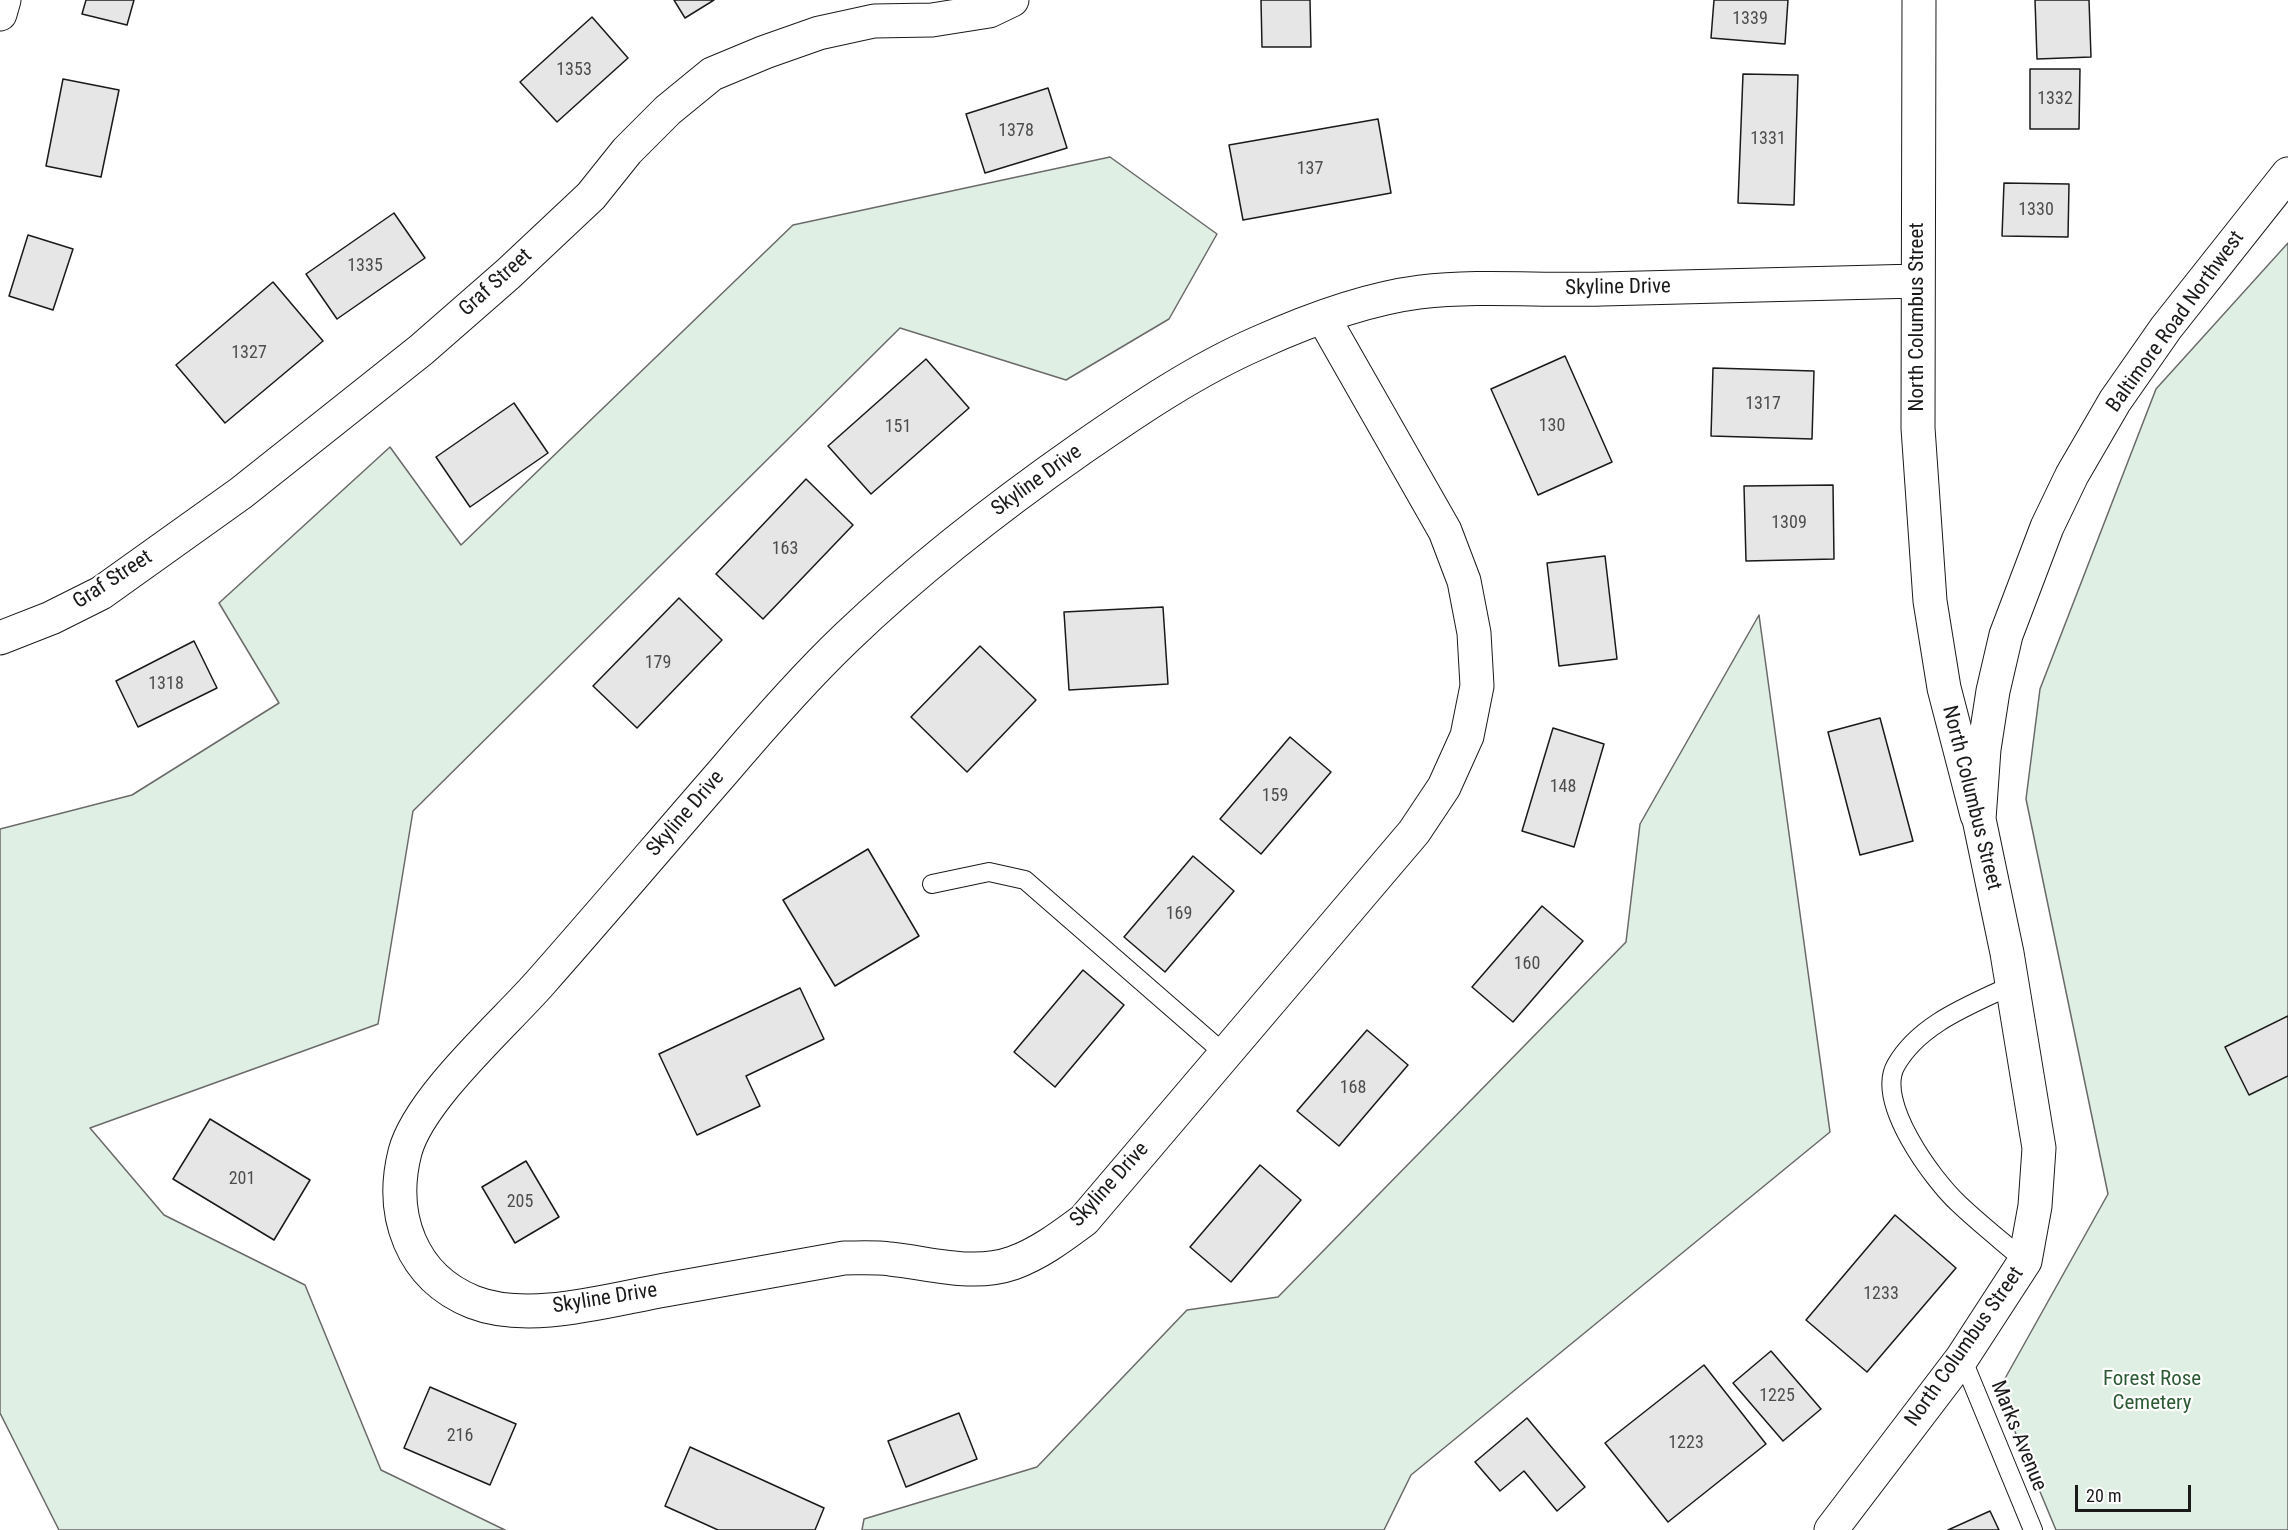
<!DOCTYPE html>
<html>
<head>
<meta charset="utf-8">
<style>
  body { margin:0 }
  #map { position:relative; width:2288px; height:1530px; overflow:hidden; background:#fff; font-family:"Roboto Condensed",sans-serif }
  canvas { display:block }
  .scale { position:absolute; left:2075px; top:1485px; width:116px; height:27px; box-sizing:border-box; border:3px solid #1a1a1a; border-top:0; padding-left:8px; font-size:18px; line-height:21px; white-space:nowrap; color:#1a1a1a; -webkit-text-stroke:4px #fff; paint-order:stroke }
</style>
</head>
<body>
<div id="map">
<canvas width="2288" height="1530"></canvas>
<div class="scale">20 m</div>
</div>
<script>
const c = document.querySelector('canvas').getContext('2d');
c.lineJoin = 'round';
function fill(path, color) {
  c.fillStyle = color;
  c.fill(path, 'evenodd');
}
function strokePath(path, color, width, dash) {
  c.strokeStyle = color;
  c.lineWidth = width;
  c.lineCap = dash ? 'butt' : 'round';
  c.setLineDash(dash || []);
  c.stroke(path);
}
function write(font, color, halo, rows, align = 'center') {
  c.font = font + ' "Roboto Condensed",sans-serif';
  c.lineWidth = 4.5;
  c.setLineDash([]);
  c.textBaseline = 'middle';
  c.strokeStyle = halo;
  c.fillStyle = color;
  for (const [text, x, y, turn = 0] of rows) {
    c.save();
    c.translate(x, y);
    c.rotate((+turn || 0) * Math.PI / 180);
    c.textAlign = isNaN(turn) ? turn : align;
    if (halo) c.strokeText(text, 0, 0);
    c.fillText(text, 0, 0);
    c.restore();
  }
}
const green = new Path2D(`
  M1110,157L1217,234L1169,319L1066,380L900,328L413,811L378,1024L90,1128L164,1215L305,1285L381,1470L505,1530H59L0,1413V829L132,795L279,703L219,603L390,447L461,545L793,225Z
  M2288,243V1530H2056L1998,1391L2108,1194L2026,799L2040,689L2156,389Z
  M1759,615L1830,1132L1411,1475L1384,1530H862L864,1519L1037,1467L1187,1310L1278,1297L1626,942L1640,824Z`);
fill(green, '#e0efe3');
strokePath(green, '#6a6a6a', 1.5);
const building = new Path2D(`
  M86,0H134L127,25L82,14Z
  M674,0H714L685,18Z
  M1261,0H1310L1311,47H1262Z
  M1714,0H1788L1785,44L1711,38Z
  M2035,0H2089L2091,57L2037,59Z
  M592,17L628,58L557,122L520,82Z
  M2030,69H2080L2079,129H2030Z
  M1743,74L1798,75L1794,205L1738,203Z
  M63,79L119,90L101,177L46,166Z
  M1048,88L1067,148L985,173L966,114Z
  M1378,119L1391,193L1243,220L1229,145Z
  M2004,183L2069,184L2068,237L2002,236Z
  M394,213L425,258L337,319L306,274Z
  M28,235L73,249L53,310L9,296Z
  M273,282L323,341L225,423L176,365Z
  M1565,356L1612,462L1538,495L1491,389Z
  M926,359L969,408L871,494L828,446Z
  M1713,368L1814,371L1812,439L1711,436Z
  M514,403L548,453L470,507L436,457Z
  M806,479L853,525L763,619L716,574Z
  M1833,485L1834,559L1746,561L1744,486Z
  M1605,556L1617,659L1559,666L1547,563Z
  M679,598L722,640L637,728L593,686Z
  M1163,607L1168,684L1069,690L1064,612Z
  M194,641L217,688L138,727L116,681Z
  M980,646L1036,700L967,772L911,717Z
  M1880,718L1913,841L1860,855L1828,732Z
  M1553,728L1604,744L1574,847L1522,831Z
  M1290,737L1331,772L1261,854L1220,819Z
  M868,849L919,936L835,986L783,900Z
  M1193,856L1234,891L1165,972L1124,937Z
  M1542,906L1583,941L1513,1022L1472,987Z
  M1083,970L1124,1005L1055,1087L1014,1052Z
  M800,988L824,1039L746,1076L760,1106L697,1135L659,1054Z
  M2288,1016V1076L2249,1095L2225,1047Z
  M1367,1030L1408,1065L1339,1146L1297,1111Z
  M210,1119L310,1180L274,1240L173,1179Z
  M526,1161L559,1217L515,1243L482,1187Z
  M1260,1165L1301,1200L1231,1282L1190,1247Z
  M1895,1215L1956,1268L1867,1372L1806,1320Z
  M1771,1351L1821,1409L1783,1441L1733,1383Z
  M1704,1365L1766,1444L1668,1522L1605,1443Z
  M430,1387L516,1424L490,1485L404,1448Z
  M959,1413L977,1459L906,1487L888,1441Z
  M1527,1418L1585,1487L1557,1511L1524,1471L1500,1491L1475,1462Z
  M690,1447L824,1508L815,1530H718L665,1506Z
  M1990,1511L1999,1530H1948Z`);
fill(building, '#e6e6e6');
strokePath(building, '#1a1a1a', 1.5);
const service = new Path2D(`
  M932,884L989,872L1025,880L1226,1055
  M2012,985C1971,1005 1920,1023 1896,1065C1875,1101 1932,1179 1959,1204C1980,1224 2003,1242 2025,1261
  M1962,1358L2033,1530`);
const minor = new Path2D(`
  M1919,0L1918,428L1930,601L1944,688L1977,815
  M0,14L4,0
  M1323,317L1445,531L1464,581L1474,633L1477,686L1467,736L1444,787L1414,832L1084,1220C1061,1237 1040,1253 1013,1263C973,1277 930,1263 890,1259C875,1257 859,1258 844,1258C784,1269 724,1279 665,1290C608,1300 529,1324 473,1302C411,1277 389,1215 405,1152C419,1099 503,1025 540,983C602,913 662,842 723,772C762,726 802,680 846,638C919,568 999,506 1082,448C1137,410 1196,370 1258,343C1309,320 1365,299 1420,292C1481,285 1541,291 1602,289C1707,286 1812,284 1917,281
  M0,638L51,618L101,593L241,493L421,350L508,274L591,196L627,151L668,110L712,74L765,52L819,33L874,21L932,20L989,11L1012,0`);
const secondary = new Path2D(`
  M1831,1530L1962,1358L2025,1261L2035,1206L2039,1148L2007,953L1979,819L1984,749L1993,691L2006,635L2047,527L2072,475L2115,401L2166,328L2288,174`);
strokePath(service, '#1a1a1a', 20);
strokePath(minor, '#1a1a1a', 35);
strokePath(secondary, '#1a1a1a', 35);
strokePath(service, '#fff', 18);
strokePath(minor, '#fff', 33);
strokePath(secondary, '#fff', 33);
write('18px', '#4d4d4d', null, [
  ["1339",1750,19],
  ["1353",574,70],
  ["1332",2055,99],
  ["1378",1016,131],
  ["1331",1768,139],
  ["137",1310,169],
  ["1330",2036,210],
  ["1335",365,266],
  ["1327",249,353],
  ["1317",1763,404],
  ["130",1552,426],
  ["151",898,427],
  ["1309",1789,523],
  ["163",785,549],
  ["179",658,663],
  ["1318",166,684],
  ["148",1563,787],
  ["159",1275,796],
  ["169",1179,914],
  ["160",1527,964],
  ["168",1353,1088],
  ["201",242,1179],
  ["205",520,1202],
  ["1233",1881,1294],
  ["1225",1777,1396],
  ["216",460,1436],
  ["1223",1686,1443]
]);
write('21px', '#1a1a1a', '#fff', [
  ["Graf Street",496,283,-42],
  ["Skyline Drive",1618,288,-1],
  ["North Columbus Street",1918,317,-90],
  ["Baltimore Road Northwest",2176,322,-54],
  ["Skyline Drive",1037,481,-36],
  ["Graf Street",113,580,-33],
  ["North Columbus Street",1971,798,76],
  ["Skyline Drive",686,814,-49],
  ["Skyline Drive",1110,1185,-48],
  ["Skyline Drive",605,1299,-9],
  ["North Columbus Street",1965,1347,-55],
  ["Marks Avenue",2018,1436,68]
]);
write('21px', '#2b5a34', '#fff', [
  ["Forest Rose",2152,1380],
  ["Cemetery",2152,1404]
]);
</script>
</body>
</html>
